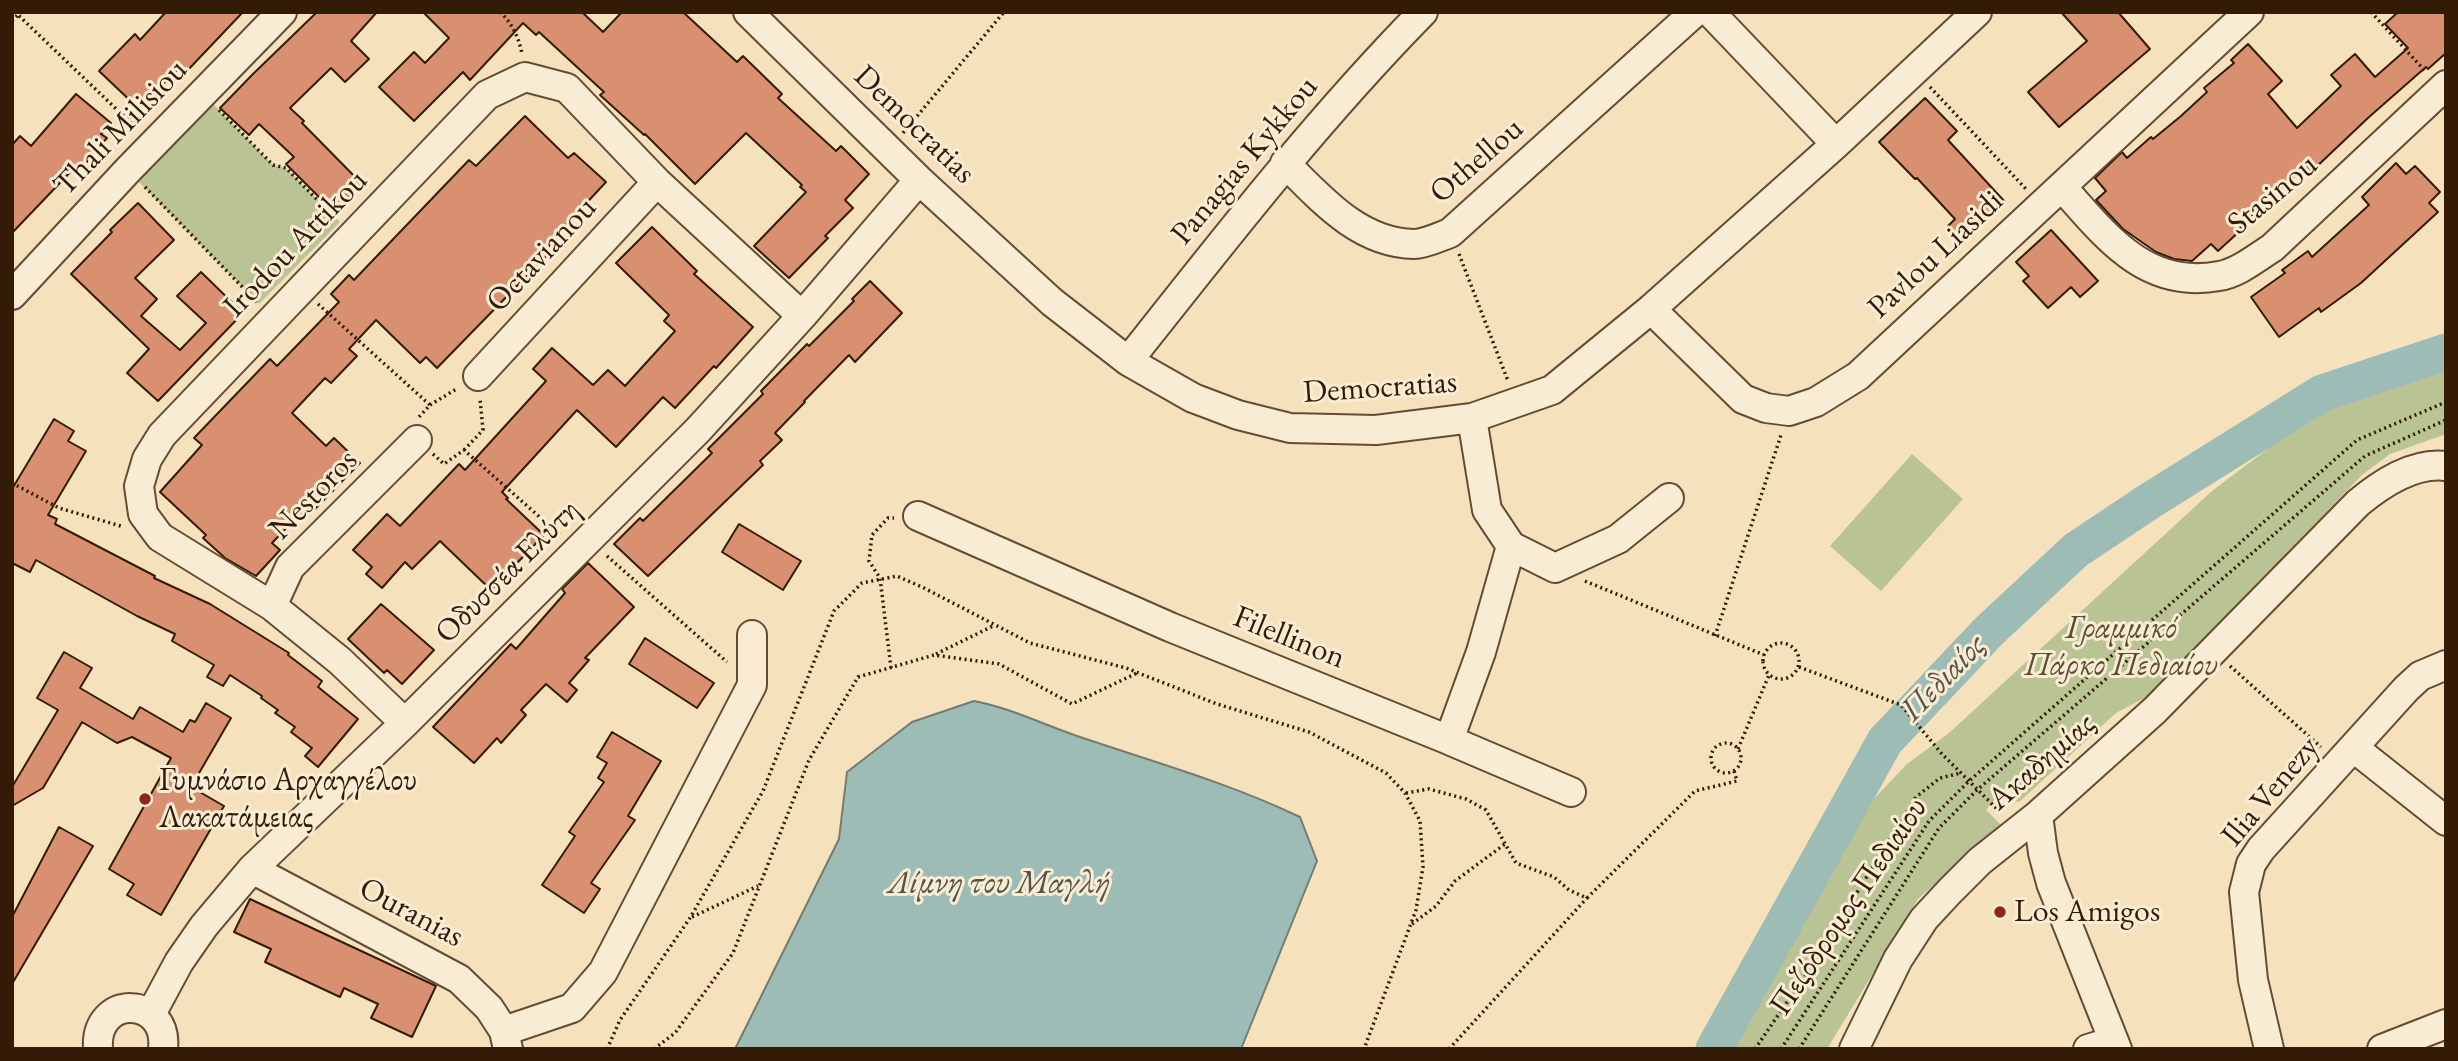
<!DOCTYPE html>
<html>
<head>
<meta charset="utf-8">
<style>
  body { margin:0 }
  #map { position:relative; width:2458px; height:1061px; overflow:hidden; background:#f6e1bd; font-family:"EB Garamond",serif }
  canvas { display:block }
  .frame { position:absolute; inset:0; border:14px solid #331b07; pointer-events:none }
</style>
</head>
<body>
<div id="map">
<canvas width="2458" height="1061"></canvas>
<div class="frame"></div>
</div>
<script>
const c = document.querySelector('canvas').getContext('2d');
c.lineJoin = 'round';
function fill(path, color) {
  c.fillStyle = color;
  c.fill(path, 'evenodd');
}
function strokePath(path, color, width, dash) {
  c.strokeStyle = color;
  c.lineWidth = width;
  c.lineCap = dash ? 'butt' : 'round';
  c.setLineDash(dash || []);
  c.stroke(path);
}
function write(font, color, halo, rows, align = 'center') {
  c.font = font + ' "EB Garamond",serif';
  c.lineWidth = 6;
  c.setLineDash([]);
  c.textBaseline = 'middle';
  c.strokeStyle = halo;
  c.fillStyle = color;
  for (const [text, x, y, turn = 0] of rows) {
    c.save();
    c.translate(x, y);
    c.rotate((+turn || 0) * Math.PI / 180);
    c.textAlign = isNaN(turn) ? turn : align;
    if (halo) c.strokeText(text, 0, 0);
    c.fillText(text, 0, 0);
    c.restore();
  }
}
fill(new Path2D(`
  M213,104L273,165L286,168L340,222L259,304L137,180Z
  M2446,352V434L2390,454L2362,475L2152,694L2116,713L2019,802L2009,799L2017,793L2015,776L1986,810L2002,826L1918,899L1827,1049H1706L1732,1023L1831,870L1870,803L1907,764L1949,733L2212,491L2323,407Z
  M1912,454L1963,499L1881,591L1830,546Z`), '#bac393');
const water = new Path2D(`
  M974,701C1011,708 1044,725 1080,737C1154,762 1229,783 1300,817L1317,861L1241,1049H735L839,839L847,772L912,722Z`);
fill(water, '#9dbcb6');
strokePath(water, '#737c70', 2);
strokePath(new Path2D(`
  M1714,1049L1885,741L1989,631L2076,550L2148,502L2322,393L2446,352`), '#9dbcb6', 37);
const building = new Path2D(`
  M166,12H243L186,72L180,67L139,109L99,71L135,34L140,40Z
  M317,12H377L351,41L369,59L345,82L331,68L290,108L304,121L302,123L362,184L334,212L286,164L294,157L259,124L249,135L220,108L253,74Z
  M423,12H582L603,32L622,12H683L737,62L743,56L782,94L778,98L836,151L841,146L869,174L845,200L853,208L825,236L828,238L789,278L754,246L806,192L800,187L802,185L746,133L695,184L645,134L644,135L600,95L604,92L539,32L536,35L523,23L470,80L463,72L414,121L379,87L414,52L425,63L449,38Z
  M2061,12H2118L2150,49L2059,127L2028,92L2087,41Z
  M2398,12H2446V53L2428,69L2426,67L2369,117L2312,171L2306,165L2240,226L2242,229L2218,251L2211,244L2192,261L2174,259L2156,252L2123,229L2096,200L2106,191L2095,178L2122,152L2127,158L2151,137L2153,139L2181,116L2207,92L2204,88L2234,63L2231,60L2248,44L2282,81L2268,94L2297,128L2341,86L2331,75L2355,54L2375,77L2408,48L2385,24Z
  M76,94L111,123L101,134L107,138L82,166L79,163L12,233V145L20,136L31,146Z
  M1925,98L1957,131L1948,140L2005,202L1962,241L1948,226L1955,219L1917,178L1915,179L1879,142Z
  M525,116L568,158L574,153L606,182L552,240L557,245L437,368L426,357L420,363L376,320L349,349L357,356L331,383L325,378L292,413L326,446L334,438L360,463L311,513L306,507L272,543L280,550L256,576L225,558L203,538L206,535L160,492L202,445L194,438L270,359L277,366L339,302L331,294L349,275L354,280L469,160L476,166Z
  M2396,163L2406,174L2415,166L2440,192L2429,203L2438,212L2361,283L2321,312L2319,308L2279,337L2251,297L2285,273L2282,270L2308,251L2312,257L2369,205L2362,197Z
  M138,203L174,240L135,278L157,299L141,316L180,350L206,323L177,296L201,272L243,313L158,401L127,373L149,349L71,274L112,232L110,230Z
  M652,227L697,271L694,274L753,327L716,368L714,366L675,408L663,397L616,447L577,410L502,492L508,498L506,499L544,535L491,590L440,541L412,569L405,562L382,588L366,574L372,567L353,550L387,514L400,526L459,464L465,470L546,381L533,369L552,348L593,385L608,370L625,386L675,331L664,321L669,315L616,263Z
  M2051,230L2098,281L2080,297L2071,287L2048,308L2023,281L2029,276L2016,262Z
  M870,281L902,313L855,362L849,355L804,401L805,402L775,433L782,440L760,461L763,465L648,576L614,544L640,518L643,521L712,453L708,449L763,394L761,391L807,344L809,346L854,301L852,299Z
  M54,419L74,431L68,441L86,451L48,515L57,519L55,524L155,576L154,578L210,604L289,653L288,655L322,681L318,687L358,719L318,767L305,756L312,748L291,732L295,727L275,713L278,710L261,698L262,696L230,675L223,686L207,677L214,665L172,641L175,634L137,616L36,560L30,572L12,563V489Z
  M739,524L801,561L783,590L722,552Z
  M588,563L634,607L585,658L589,660L569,683L577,690L567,702L546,684L521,710L526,715L501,743L497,738L474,763L433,727L511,644L516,649L565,593L562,589Z
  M381,604L434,650L402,684L387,670L384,673L348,639Z
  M645,638L714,683L697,708L629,664Z
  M64,652L92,668L80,688L133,719L140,707L183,732L190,720L195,722L206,703L231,718L191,787L224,806L161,915L127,895L134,884L109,869L171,758L132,737L117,743L82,722L43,788L12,806V787L58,710L37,698Z
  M612,732L661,761L628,816L635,820L591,883L600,889L584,913L542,885L575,836L569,832L604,782L598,778L607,763L597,757Z
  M59,827L93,846L12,984V917Z
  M250,899L436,986L412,1037L371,1018L378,1004L344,988L340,997L265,962L271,949L234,932Z`);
fill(building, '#d99070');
strokePath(building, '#331b07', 2);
const minor = new Path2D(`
  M748,12L919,180L1052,302L1128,361L1193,398L1238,415L1290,428L1376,430L1472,418L1552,390L1651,309L1836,144L1977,12
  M1710,12L1836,144
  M1285,163C1321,199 1359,243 1414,244C1425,244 1439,237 1450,233L1695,12
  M2062,187C2105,235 2145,290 2219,276C2238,273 2256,258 2272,248L2446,85
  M12,295L128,170L282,12
  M1651,309L1743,399L1766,408L1789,411L1816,402L1858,376L2249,12
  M1128,361C1223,241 1316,121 1423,12
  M478,376L657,182
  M1472,418L1487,510L1511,546L1555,568L1618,539L1669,498
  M918,516L1170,627L1449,740L1481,652L1511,546
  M272,606L290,567L417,440
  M405,723L340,661L272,606L160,537L143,514L139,486L147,459L162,435L487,95L525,77L567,88L657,182L802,316
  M1449,740L1571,792
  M2354,748L2446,821
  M2038,815L2043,853L2051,883L2117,1049
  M252,869L459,979L489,1008L504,1031L508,1049
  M151,1014L179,962L204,926L252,869L405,723L698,430L802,316L919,180
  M504,1031L572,1008L603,972L752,685V635
  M98,1049C94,993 169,996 163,1049
  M1854,1049L1898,959L1924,919L1949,892L1980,861L2038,815L2155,710L2358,503C2381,484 2413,462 2446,466
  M2088,1049L2114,1041
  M2269,1049L2253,980L2244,892L2251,864L2261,849L2406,689L2420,676L2446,665
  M2382,1049L2446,1024`);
strokePath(minor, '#644c34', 32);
strokePath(new Path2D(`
  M15,12L135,127
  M500,12C512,23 519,38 522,54
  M2371,12L2426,72
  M12,21L21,12
  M1930,87L2026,189
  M219,110L273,165L286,168L335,218
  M903,133L1004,12
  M145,187L257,302
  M1459,254L1508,381
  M318,304L430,405L419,417
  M430,405L458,388
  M464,450L483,430L480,399
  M433,454L444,464L464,450L560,535
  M12,483L59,508L124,527
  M607,556L727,662
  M1585,581L1764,655
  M1715,636L1781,435
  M1763 661a18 18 0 1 1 36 0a18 18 0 1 1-36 0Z
  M936,654L995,625
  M2230,666L2321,747
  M1799,667L1901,705L1942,754L2002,814
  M891,668L880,578L869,561L872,535L888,518H894
  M1711 758a15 15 0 1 1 30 0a15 15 0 1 1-30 0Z
  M1738,749L1769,675
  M1406,793L1429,789L1466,799L1486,810L1516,863L1554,877L1569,890L1587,898L1695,791L1737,781L1734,771
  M692,917L758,886
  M1412,924L1436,906L1455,881L1505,844
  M607,1049L620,1020L690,918L763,791L834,611L862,583L897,576L924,588L1030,643L1126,668L1217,704L1309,732L1386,773L1405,793L1420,821L1423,867L1416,910L1364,1049
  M654,1049L675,1033L733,953L809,760L858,677L934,655L999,664L1072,704L1137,673
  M1449,1049L1587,898
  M1755,1049L1811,967L1916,797L1940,778L1961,773
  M1781,1049L1929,821L1969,781L2357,440L2446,402
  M1799,1049L1939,828L1977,790L2365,456L2446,420`), '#331b07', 3.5, [2, 3.5]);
strokePath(minor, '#f9ecd4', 28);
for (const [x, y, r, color] of [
  [145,799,7,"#8f2418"],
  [2000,912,7,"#8f2418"]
]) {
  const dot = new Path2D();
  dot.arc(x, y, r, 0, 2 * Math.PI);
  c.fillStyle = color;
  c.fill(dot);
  strokePath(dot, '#f9ecd4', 2.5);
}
write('32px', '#331b07', '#f9ecd4', [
  ["Democratias",914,125,44],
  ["Thali Milisiou",121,128,-46],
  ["Panagias Kykkou",1245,161,-50],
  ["Othellou",1477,161,-41],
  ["Stasinou",2273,195,-40],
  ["Irodou Attikou",296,244,-46],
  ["Octavianou",542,255,-47],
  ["Pavlou Liasidi",1936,255,-43],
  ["Democratias",1380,388,-4],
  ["Nestoros",314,495,-46],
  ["Οδυσσέα Ελύτη",508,572,-45],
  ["Filellinon",1289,638,22],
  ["Ακαδημίας",2042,762,-41],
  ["Ilia Venezy",2271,792,-50],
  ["Πεζόδρομος Πεδιαίου",1849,907,-56],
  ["Ouranias",411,913,28]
]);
write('italic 32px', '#5c4d31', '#f9ecd4', [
  ["Γραμμικό",2121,629],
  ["Πάρκο Πεδιαίου",2121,666]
]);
write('32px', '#331b07', '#f9ecd4', [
  ["Γυμνάσιο Αρχαγγέλου",159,781],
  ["Λακατάμειας",159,818],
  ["Los Amigos",2014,912]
], 'left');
write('italic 33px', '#585344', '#f9ecd4', [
  ["Πεδιαίος",1944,678,-46],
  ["Λίμνη του Μαγλή",999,884]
]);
</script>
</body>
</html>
